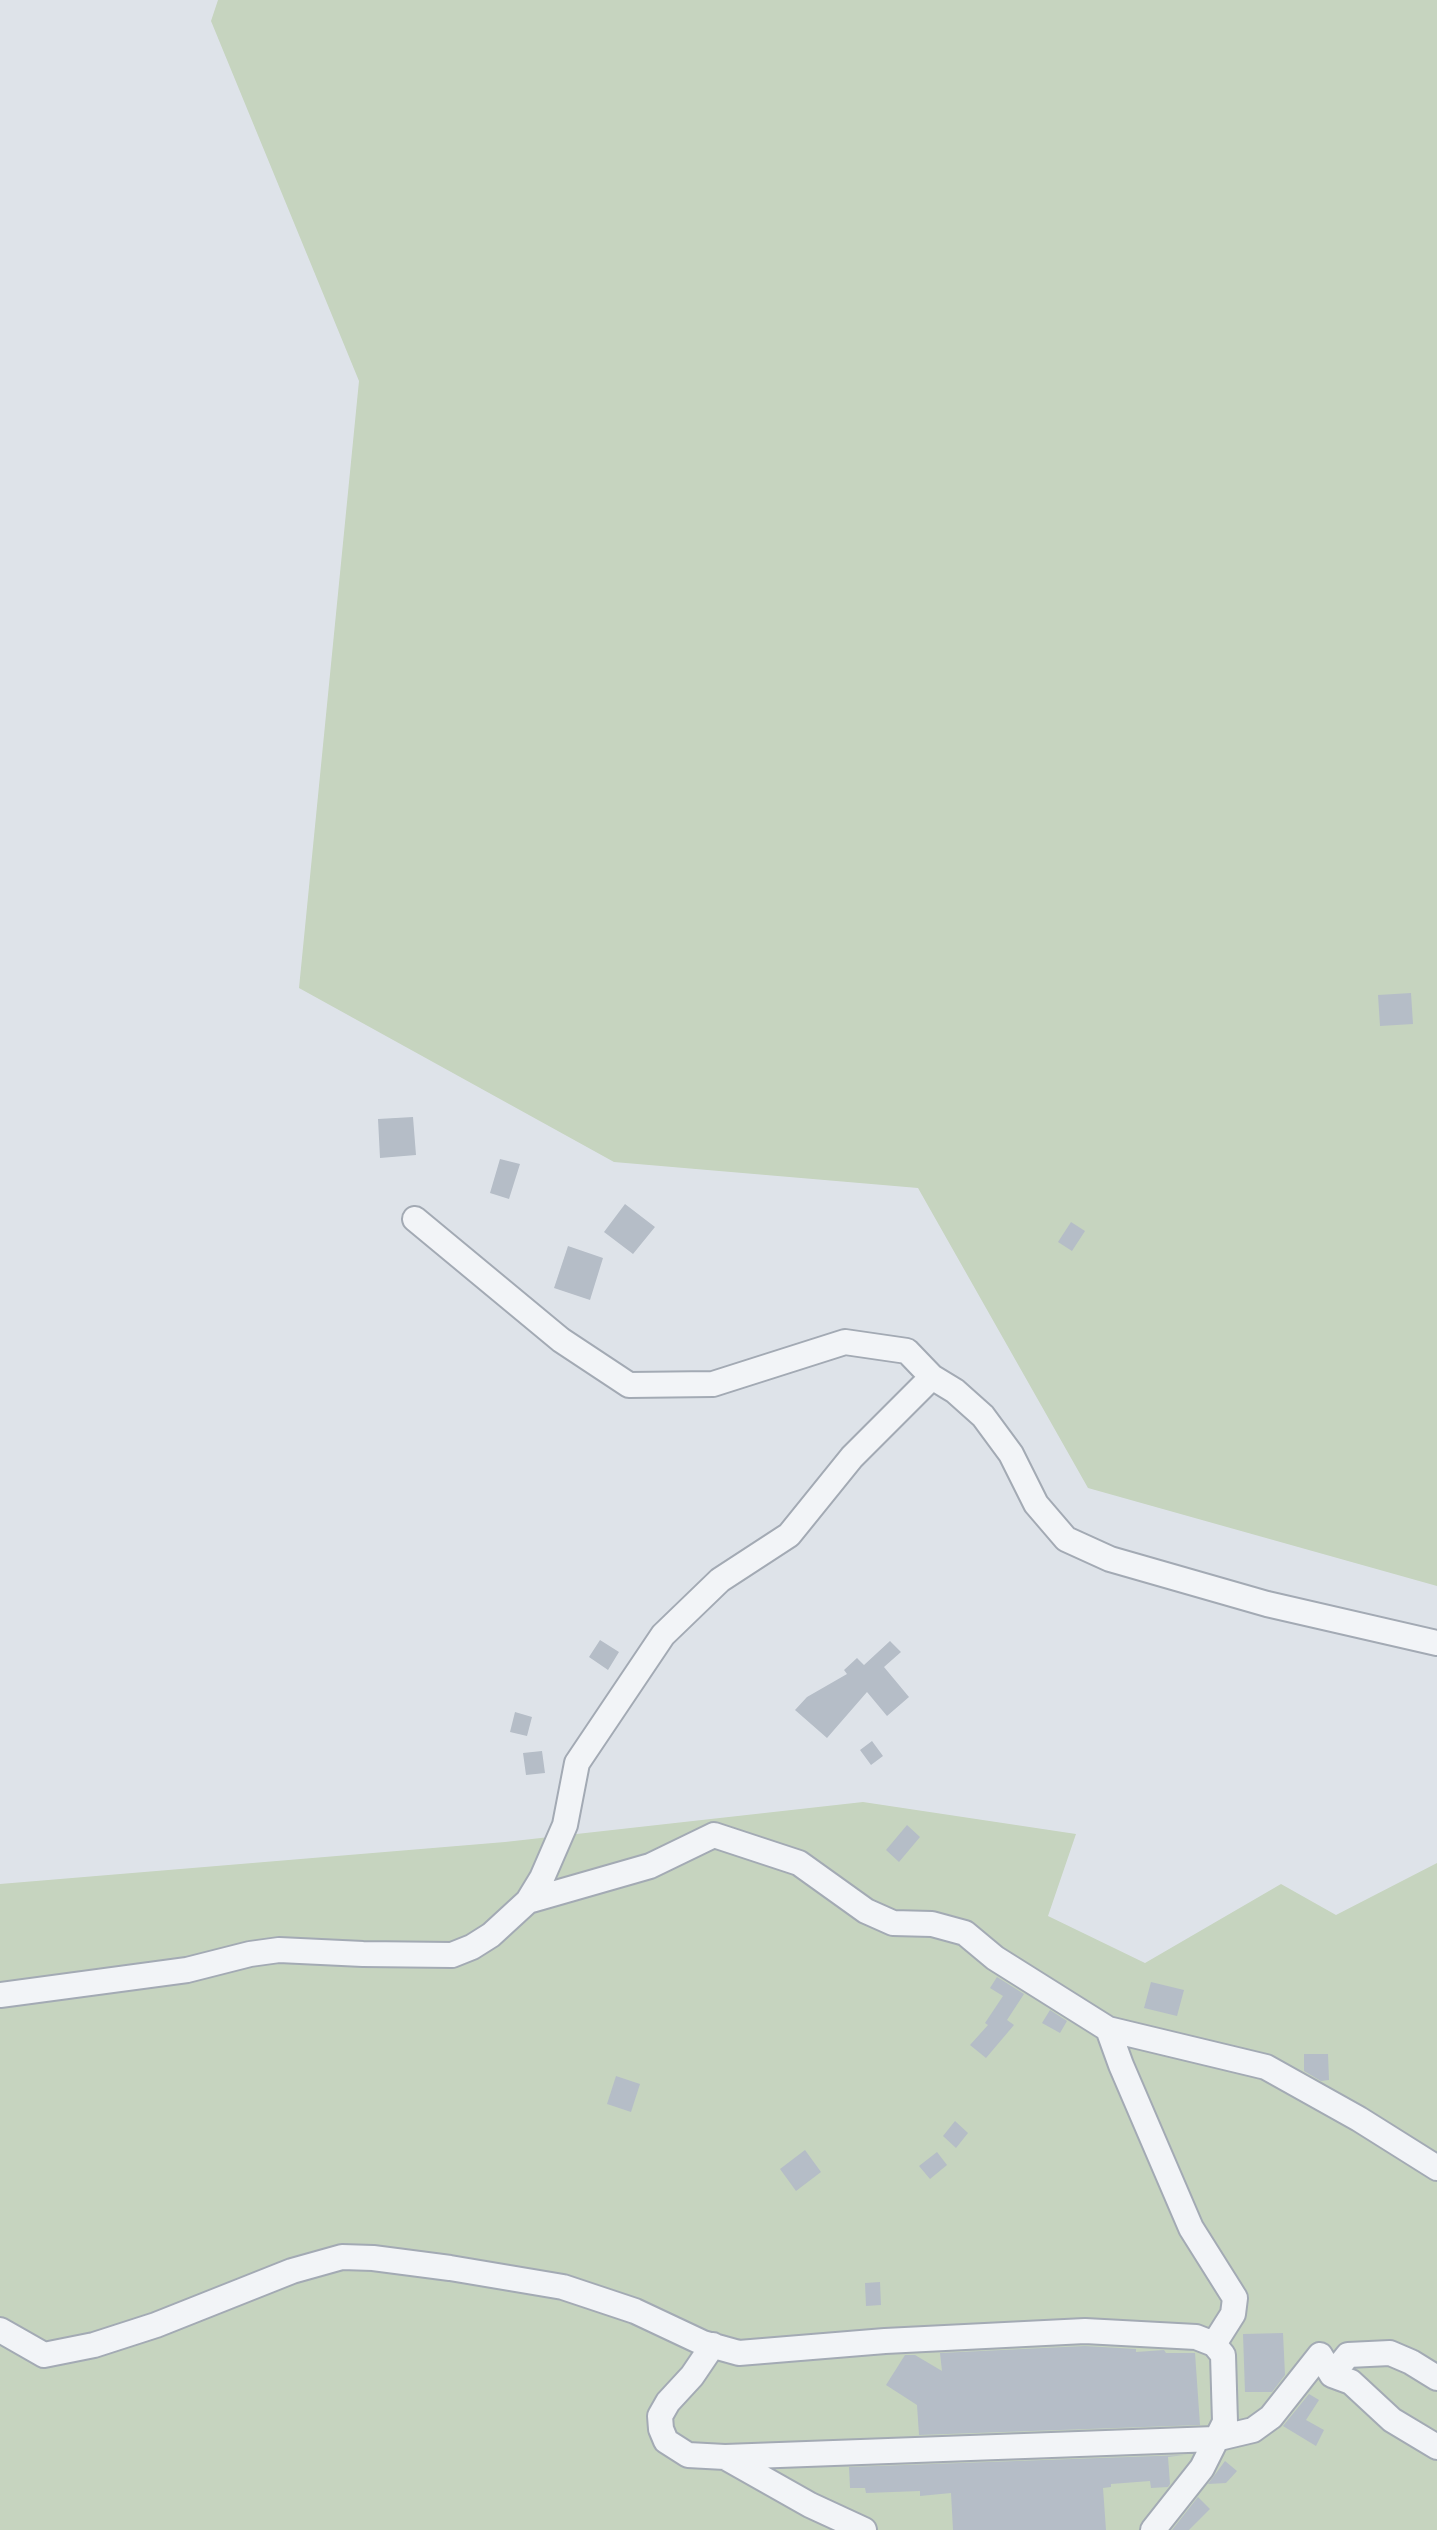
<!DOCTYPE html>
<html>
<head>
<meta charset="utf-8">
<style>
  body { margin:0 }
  canvas { display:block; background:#dee3e9 }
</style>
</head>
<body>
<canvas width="1437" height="2530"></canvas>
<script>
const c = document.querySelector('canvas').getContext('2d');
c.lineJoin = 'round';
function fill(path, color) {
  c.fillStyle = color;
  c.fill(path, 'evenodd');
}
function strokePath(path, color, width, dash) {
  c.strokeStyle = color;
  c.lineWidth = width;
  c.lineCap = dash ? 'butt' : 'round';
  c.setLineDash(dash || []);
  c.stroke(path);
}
fill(new Path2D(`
  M218,0H1437V1586L1088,1488L918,1188L614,1162L299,988L359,381L211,21Z
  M863,1802L1076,1834L1048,1916L1145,1963L1281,1884L1336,1915L1437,1863V2530H0V1884L505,1842Z`), '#c6d4bf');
fill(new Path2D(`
  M1411,993L1413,1024L1380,1026L1378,995Z
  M413,1117L416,1155L380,1158L378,1119Z
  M500,1159L520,1164L509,1199L490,1193Z
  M625,1204L655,1227L633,1254L604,1232Z
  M1071,1222L1085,1231L1072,1251L1058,1242Z
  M568,1246L603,1258L590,1300L554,1288Z
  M600,1640L619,1652L608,1670L589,1657Z
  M890,1641L901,1652L884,1667L909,1697L887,1716L867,1692L827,1738L795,1710L807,1697L847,1674L844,1670L857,1658L864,1665Z
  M515,1712L532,1717L527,1736L510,1732Z
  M872,1741L883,1756L871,1765L860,1750Z
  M542,1751L545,1773L526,1775L523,1753Z
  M907,1825L920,1837L899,1862L886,1850Z
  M997,1977L1024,1994L1007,2020L1014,2025L986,2058L970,2045L988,2025L985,2023L1003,1996L990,1988Z
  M1151,1982L1184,1990L1177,2016L1144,2008Z
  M1050,2010L1067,2021L1060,2033L1042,2023Z
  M1304,2054H1328L1329,2080L1321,2081L1304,2071Z
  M616,2076L640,2084L631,2112L607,2104Z
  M955,2121L968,2133L956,2148L943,2136Z
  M805,2150L821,2172L796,2191L780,2169Z
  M937,2152L947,2165L930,2179L919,2166Z
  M880,2282L881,2305L866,2306L865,2283Z
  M1283,2333L1285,2375L1272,2392H1245L1243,2334Z
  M1085,2346L1136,2349V2352L1164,2350L1166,2353H1195L1200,2425L919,2435L917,2405L886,2385L905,2355H915L942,2371L940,2353Z
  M1309,2394L1319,2400L1306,2420L1324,2430L1316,2446L1283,2426Z
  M1184,2455L1168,2457L1170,2484L1168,2487L1151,2488L1150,2481L1111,2484V2487L1103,2488L1106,2530H953L951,2493L920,2496V2491L866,2493L865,2488H850L849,2467Z
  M1225,2461L1237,2471L1226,2483L1208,2484Z
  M1198,2497L1210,2509L1189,2530H1172Z`), '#b5bdc7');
const minor = new Path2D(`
  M932,1377L955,1391L983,1416L1011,1454L1036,1504L1066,1539L1110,1559L1267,1604L1437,1643
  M528,1901L650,1866L714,1835L799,1863L866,1911L893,1923L932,1924L965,1933L995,1958L1108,2029L1266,2067L1359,2119L1437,2168
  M0,1995L187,1970L250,1954L279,1950L363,1954L452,1955L472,1947L491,1935L528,1901L542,1878L565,1825L577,1763L663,1635L720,1580L789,1535L852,1457L932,1377L907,1351L845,1342L713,1384L629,1385L561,1340L415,1219
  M1108,2029L1121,2065L1191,2228L1235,2298L1233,2314L1214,2344
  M0,2330L44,2355L94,2345L156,2325L292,2271L342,2257L373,2258L450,2268L563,2287L635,2311L703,2343L739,2353L885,2341L1085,2331L1196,2337L1214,2344L1223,2355L1225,2422L1202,2468L1153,2530
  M713,2345L692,2376L668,2402L660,2416L661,2429L666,2441L688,2455L725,2457L810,2505L864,2530
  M1332,2375L1348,2355L1390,2353L1411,2362L1437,2378
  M725,2457L1215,2439L1253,2430L1271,2417L1320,2355L1332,2375L1351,2382L1392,2420L1437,2447`);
strokePath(minor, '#a3aab4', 28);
strokePath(minor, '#f2f4f7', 24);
</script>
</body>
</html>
